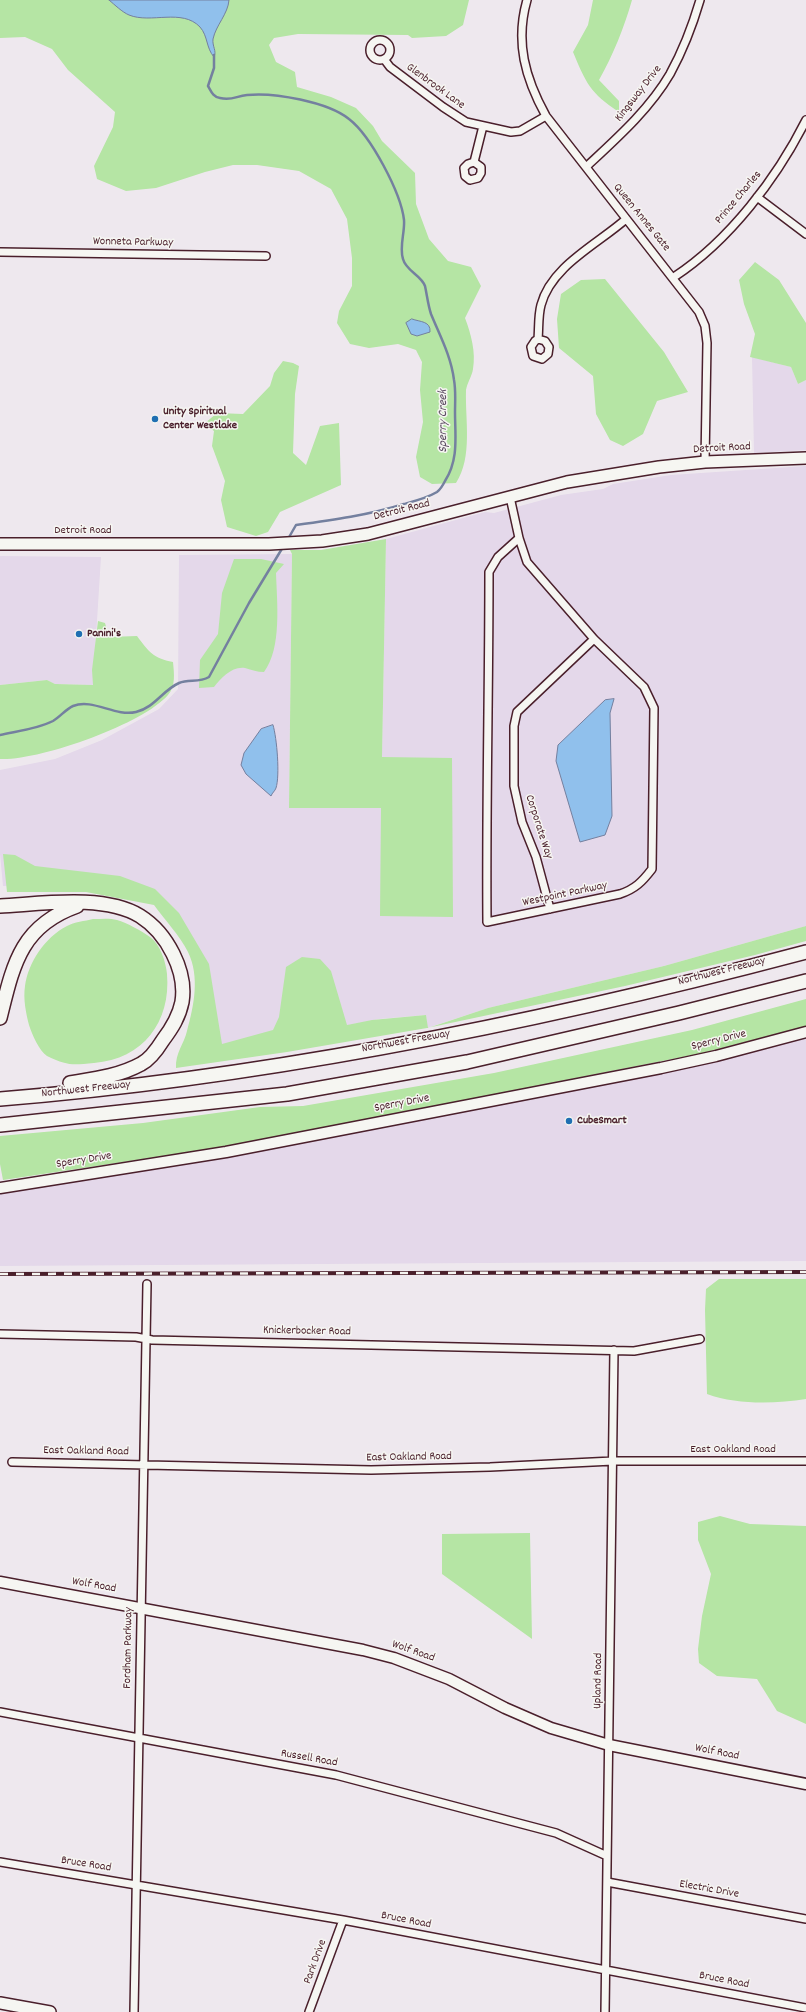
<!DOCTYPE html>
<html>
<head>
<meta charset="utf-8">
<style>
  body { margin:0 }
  canvas { display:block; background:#eee8ee }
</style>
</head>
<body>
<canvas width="806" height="2012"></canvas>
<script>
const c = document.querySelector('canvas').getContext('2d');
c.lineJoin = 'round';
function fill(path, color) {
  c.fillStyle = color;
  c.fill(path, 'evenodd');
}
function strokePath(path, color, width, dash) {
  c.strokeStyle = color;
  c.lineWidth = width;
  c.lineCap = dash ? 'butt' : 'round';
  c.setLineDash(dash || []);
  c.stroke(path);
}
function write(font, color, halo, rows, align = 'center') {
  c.font = font + ' Dekko,sans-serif';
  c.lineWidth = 3;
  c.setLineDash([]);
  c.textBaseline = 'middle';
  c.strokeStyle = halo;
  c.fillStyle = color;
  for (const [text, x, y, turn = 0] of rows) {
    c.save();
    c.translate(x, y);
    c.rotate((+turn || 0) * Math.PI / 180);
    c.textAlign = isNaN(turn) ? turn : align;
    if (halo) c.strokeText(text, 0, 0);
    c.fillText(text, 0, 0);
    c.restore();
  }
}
fill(new Path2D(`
  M752,357L791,367L798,384L806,380V450L754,453Z
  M806,466V926L664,966L488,1008L427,1028L426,1015L379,1019L207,1053L205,980L165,905L84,882L3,886L0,854V770L55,759L102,740L159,709L178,689L179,555L292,554L289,808H381L386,539L485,512L494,513L561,495L603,489L613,484L671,475Z
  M0,556L101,557L93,685L55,684L47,680L0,685Z
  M806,1026V1261L0,1266V1190L703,1053Z`), '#e4d8ea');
fill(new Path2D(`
  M0,0H469L463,25L446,36L412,38L408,35L298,34L274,38L269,45L276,62L295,72L297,87L331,97L356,108L373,126L382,141L415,173L416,204L429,239L448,261L471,267L481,286L465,318C471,334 476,352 473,369C472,376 467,383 466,390C465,420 473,457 456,483L432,484L420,477L416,457L423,422L420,390L422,362L416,350L398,344L369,348L350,344L337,323L339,311L352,286V258L347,219L331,189L299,171L257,165H233L205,172L156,188L126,191L97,179L94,166L113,127L115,112L68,70L52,49L25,37L0,38Z
  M593,0H632C624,28 613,55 599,80L619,101V112C590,93 586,83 573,52L588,25Z
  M755,262L779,280L806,323V380L798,384L791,367L750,357L755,334L744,304L739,280Z
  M605,279L664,352L688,392L657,401L643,434L623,446L610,440L596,414L593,376L559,348L557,319L561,294L581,280Z
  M283,361L293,363L299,366L295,394L293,453L306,465L320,426L339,423L341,485L280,512L268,532L256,536L227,527L221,500L225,481L212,446L214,431L204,424L217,413L243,414L270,386L274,373Z
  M386,539L382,757L452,758L453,917L380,916L381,808H289L292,554L290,550H321Z
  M234,559H261L284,564L276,573C277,603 282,648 264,672C257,672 252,670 245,668C232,666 221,678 214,687L199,688L200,660L218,634L222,593Z
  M98,621L105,623L109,637L137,636C149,652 153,658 173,662C174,673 176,686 168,695C143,724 39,761 0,759V685L47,680L55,684L93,685L92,670Z
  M3,854L15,855L35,866L120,876L155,889L179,913L209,964L222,1044L273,1030L279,1017L286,967L302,957L320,959L331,971L347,1025L372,1020L426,1015L428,1028L488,1008L664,966L806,926V941L755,955L625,986L427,1028L287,1052L176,1068C175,1053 184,1044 187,1031C194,1005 200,977 188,952C180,936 165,920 154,905L86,892H7Z
  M93,919C101,919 110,918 117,920C127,923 142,931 150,937C160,944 166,962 167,974C171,1022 143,1059 94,1063C72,1065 68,1066 47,1056C39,1051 32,1034 29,1025C26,1013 23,999 25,986C28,963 45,937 67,926C74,922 85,921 93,919Z
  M806,999V1026L703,1053L317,1129L230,1146L3,1180L0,1164V1136L143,1123L260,1107L303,1106L494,1073L692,1030Z
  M719,1279H806V1399C775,1404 737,1405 707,1394L705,1310L706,1289Z
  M720,1516L750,1524L806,1526V1724L777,1711L757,1679L717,1676L699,1663L698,1649L702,1616L711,1574L698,1540V1522Z
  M530,1533L532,1639L442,1574V1534Z`), '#b5e5a4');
const water = new Path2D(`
  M109,0H229C228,14 216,25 213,39C212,46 217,51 214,57C206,48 208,36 200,27C182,8 151,24 129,15C122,12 115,5 109,0Z
  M412,319C420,322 431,321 430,332L417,336L411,334L406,323Z
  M614,699L610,713L612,816L605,835L580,842L556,761L558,745L605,700Z
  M273,725C277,738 280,776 276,788C275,791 272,793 271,796L246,774L241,765L244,753L261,729Z`);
fill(water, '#90c0ec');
strokePath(water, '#74809f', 1);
strokePath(new Path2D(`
  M214,55V68L208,86C211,91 213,97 220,98C232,101 236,96 247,95C274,92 328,102 349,119C371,136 401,193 404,220C405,233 399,247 403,259C406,271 421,275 425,286C427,295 428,305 431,314C440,336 451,356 454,380C456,391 455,402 455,412C455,436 459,459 445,481C443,485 441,489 437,492C427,498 415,501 404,504C369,515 333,520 296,525L288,539
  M0,735C18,731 37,729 53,721C60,717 66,709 73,706C93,698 115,717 136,712C154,708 163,690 179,683C189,679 199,683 209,677L249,603L283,547`), '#74809f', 2.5);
const street = new Path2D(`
  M527,0C515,42 525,78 546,116L699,312L705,326L707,343L705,462
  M370 50a10 10 0 1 1 20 0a10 10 0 1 1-20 0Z
  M384,59L390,67L443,107L466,122L511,132L520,131L546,116
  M474,162L481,167V173L478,178L470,180L465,176L464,168L468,164L474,162L483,126
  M586,167C616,139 649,110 670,74C682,52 693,24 700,0
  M757,197L806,234
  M0,252L266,256
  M674,277C729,241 777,178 806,120
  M538,339L545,341L549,347L548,354L542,359L533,356L531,347L535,341L538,339C539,329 538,316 541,305C551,266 598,244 626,219
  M510,497L519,538L527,562L594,639L644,687L654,708L652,869C642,882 635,889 620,894L487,922C486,805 489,689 489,572L498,557L519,538
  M550,909L536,857L522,822L514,786V726L517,712L594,639
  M0,1334L136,1337L152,1340L634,1351L700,1339
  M12,1462L371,1470L490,1467L613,1461H806
  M0,1712L336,1775L556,1833L607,1856
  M0,1862L343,1920L806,2008
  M607,1882L806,1919
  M134,2012L147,1284
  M309,2012L343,1920
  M605,2012L614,1350`);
const secondary = new Path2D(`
  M0,1188L226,1152L661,1068L716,1056L806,1032
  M0,1582L363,1650L394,1658L449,1679L505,1708L551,1728L609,1745L806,1784`);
const primary = new Path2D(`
  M0,544H269L322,541L368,534L567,482L659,467L705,462L806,458
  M0,2003L50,2012`);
const highway = new Path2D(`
  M0,906C41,904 104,894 140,916C167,933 187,971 182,1002C179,1017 172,1028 163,1040C158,1048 149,1060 141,1064C119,1076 94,1079 70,1083
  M0,1018C13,966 20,926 77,906
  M0,1099C272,1077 542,1022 806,952
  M0,1125L287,1094L467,1062L679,1013L806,981`);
strokePath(street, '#4a1f2b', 10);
strokePath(secondary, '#4a1f2b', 13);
strokePath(primary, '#4a1f2b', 14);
strokePath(highway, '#4a1f2b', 16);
strokePath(street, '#f6f6f2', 7);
strokePath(secondary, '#f6f6f2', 10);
strokePath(primary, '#f6f6f2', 11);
strokePath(highway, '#f6f6f2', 13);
const rail = new Path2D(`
  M0,1274L806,1272`);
strokePath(rail, '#4a1f2b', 4);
strokePath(rail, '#f6f6f2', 2.5, [8]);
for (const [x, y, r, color] of [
  [155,419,4,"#1f6fb2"],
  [79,634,4,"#1f6fb2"],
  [569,1121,4,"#1f6fb2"]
]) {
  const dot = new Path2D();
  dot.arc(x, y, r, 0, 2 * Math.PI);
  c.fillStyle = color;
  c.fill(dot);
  strokePath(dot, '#f6f6f2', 1.5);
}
write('12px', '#4a1f2b', '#f6f6f2', [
  ["Glenbrook Lane",435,87,36],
  ["Kingsway Drive",639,94,-52],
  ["Prince Charles",739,198,-50],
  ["Queen Annes Gate",641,218,51],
  ["Wonneta Parkway",133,243,1],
  ["Detroit Road",722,449,-3],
  ["Detroit Road",402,511,-14],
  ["Detroit Road",83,531],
  ["Corporate Way",538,827,72],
  ["Westpoint Parkway",565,895,-12],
  ["Northwest Freeway",722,972,-14],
  ["Sperry Drive",719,1041,-14],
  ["Northwest Freeway",406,1042,-10],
  ["Northwest Freeway",86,1090,-6],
  ["Sperry Drive",402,1104,-11],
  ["Sperry Drive",84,1161,-9],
  ["Knickerbocker Road",307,1332,1],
  ["East Oakland Road",733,1450],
  ["East Oakland Road",86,1452,1],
  ["East Oakland Road",409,1458,-1],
  ["Wolf Road",94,1586,10],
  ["Fordham Parkway",129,1648,-89],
  ["Wolf Road",413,1652,19],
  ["Upland Road",599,1681,-89],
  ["Wolf Road",717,1753,11],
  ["Russell Road",309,1759,10],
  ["Bruce Road",86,1865,9],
  ["Electric Drive",709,1890,10],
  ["Bruce Road",406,1921,11],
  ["Park Drive",316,1962,-70],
  ["Bruce Road",724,1981,11]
]);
write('bold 12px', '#4a1f2b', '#f6f6f2', [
  ["Unity Spiritual",163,412],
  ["Center Westlake",163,426],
  ["Panini's",87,634],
  ["CubeSmart",577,1121]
], 'left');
write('italic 13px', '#5f4f65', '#f6f6f2', [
  ["Sperry Creek",444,421,-90]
]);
</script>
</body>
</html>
